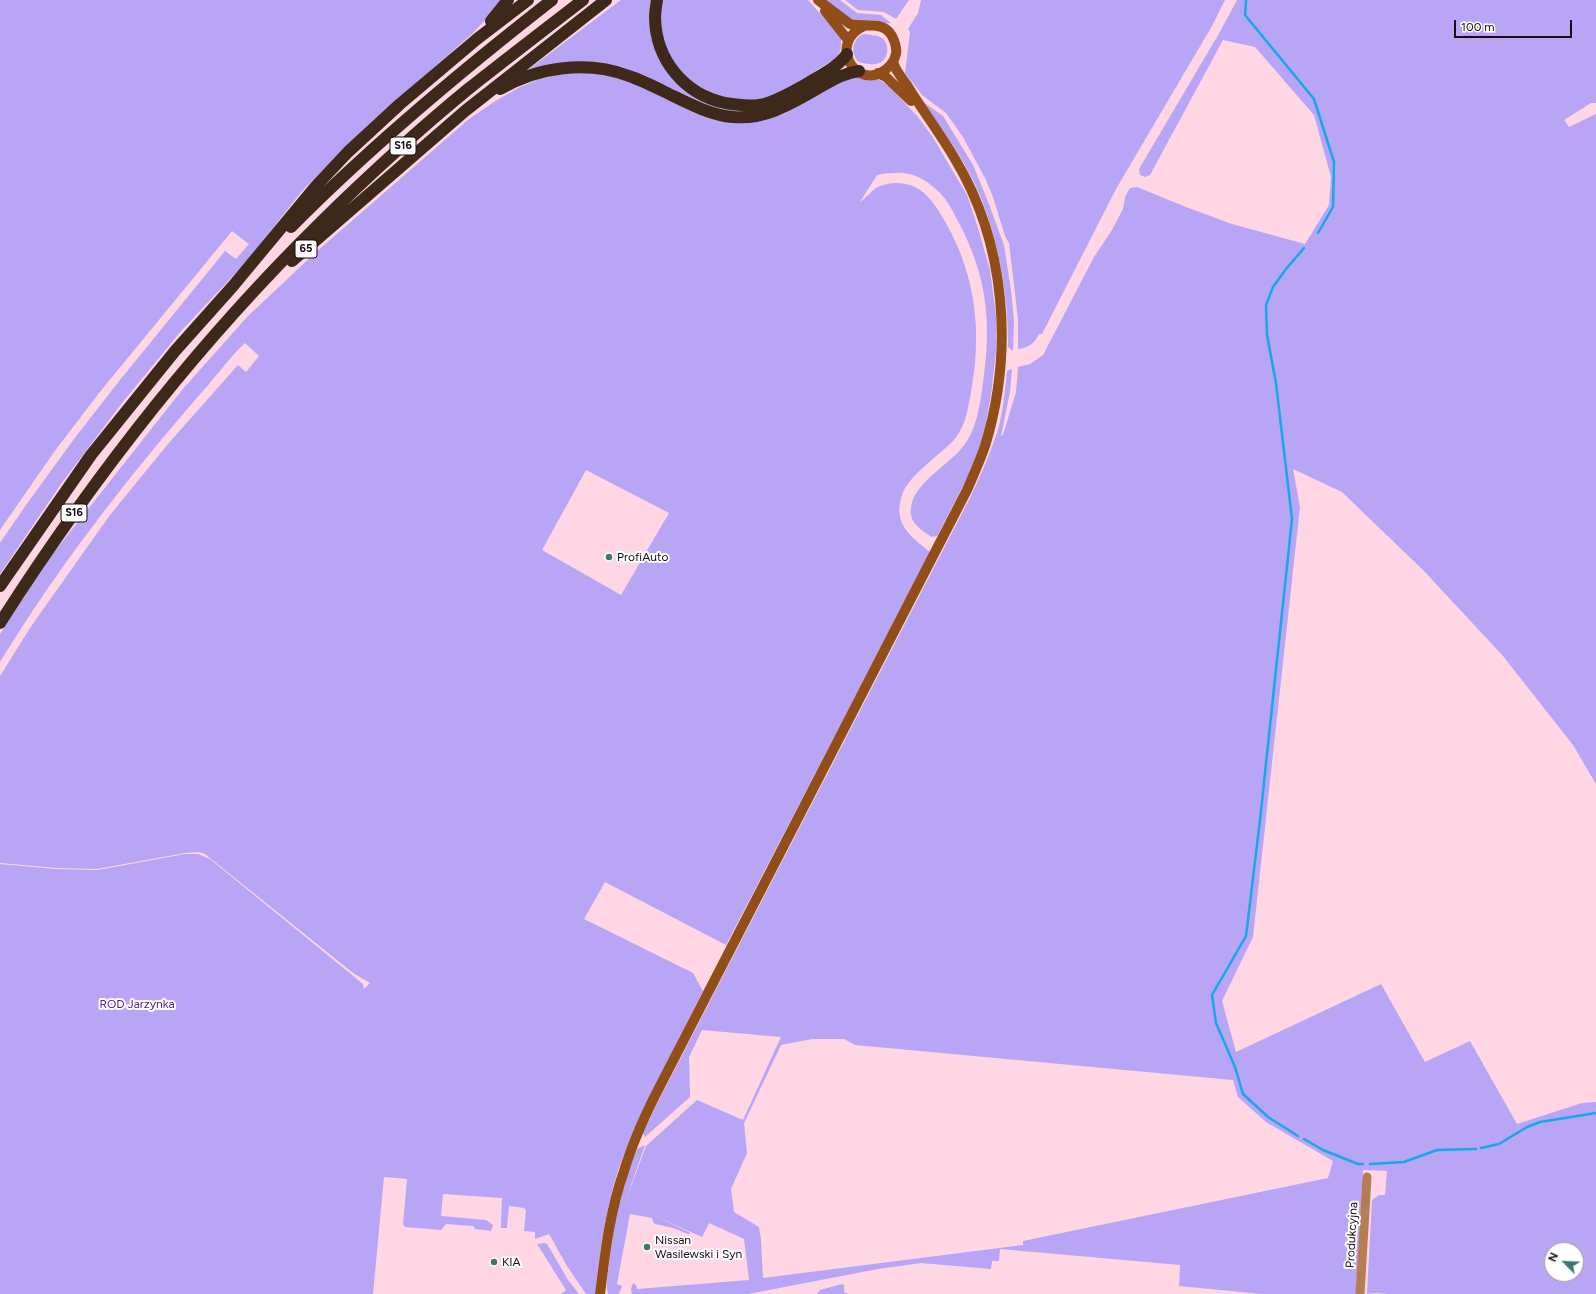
<!DOCTYPE html>
<html>
<head>
<meta charset="utf-8">
<style>
  body { margin:0 }
  #map { position:relative; width:1596px; height:1294px; overflow:hidden; background:#fed6e4; font-family:Figtree,sans-serif }
  canvas { display:block }
  .north { position:absolute; left:1544px; top:1242px; width:40px; height:40px; box-sizing:border-box; background:#fff; border:1px solid #a39da0; border-radius:50%; rotate:294deg; font-size:11px; font-weight:700; line-height:16px; text-align:center; color:#1a0a11 }
  .north::after { content:''; display:block; margin:auto; width:14px; height:18px; background:#397969; clip-path:polygon(50% 0,100% 100%,50% 72%,0 100%) }
  .scale { position:absolute; left:1454px; top:20px; width:118px; height:18px; box-sizing:border-box; border:2px solid #1a0a11; border-top:0; padding-left:5px; font-size:12px; line-height:14px; white-space:nowrap; color:#1a0a11; -webkit-text-stroke:3px #fff; paint-order:stroke }
</style>
</head>
<body>
<div id="map">
<canvas width="1596" height="1294"></canvas>
<div class="north">N</div>
<div class="scale">100 m</div>
</div>
<script>
const c = document.querySelector('canvas').getContext('2d');
c.lineJoin = 'round';
function fill(path, color) {
  c.fillStyle = color;
  c.fill(path, 'evenodd');
}
function strokePath(path, color, width, dash) {
  c.strokeStyle = color;
  c.lineWidth = width;
  c.lineCap = dash ? 'butt' : 'round';
  c.setLineDash(dash || []);
  c.stroke(path);
}
function write(font, color, halo, rows, align = 'center') {
  c.font = font + ' Figtree,sans-serif';
  c.lineWidth = 4;
  c.setLineDash([]);
  c.textBaseline = 'middle';
  c.strokeStyle = halo;
  c.fillStyle = color;
  for (const [text, x, y, turn = 0] of rows) {
    c.save();
    c.translate(x, y);
    c.rotate((+turn || 0) * Math.PI / 180);
    c.textAlign = isNaN(turn) ? turn : align;
    if (halo) c.strokeText(text, 0, 0);
    c.fillText(text, 0, 0);
    c.restore();
  }
}
fill(new Path2D(`
  M0,0H501L490,15L473,33L366,127L302,191L246,262L182,330L122,403L61,484L0,574V543L26,505L74,439L120,380L225,251L236,259L249,244L232,231L99,393L54,452L0,530Z
  M621,0H653L659,58L674,81L694,97L707,103L724,109L762,111H724L704,105L624,69L521,75Z
  M662,0H808L841,37C841,47 842,54 833,60L784,91L761,99L739,101L721,98L685,78L671,61L662,41L660,21Z
  M826,0H840L857,13L881,15L891,23C885,24 882,22 876,21C871,20 865,21 860,21C846,21 836,8 826,0Z
  M845,0H909L896,19L884,12L858,10Z
  M921,0H1225L1212,26L1116,189L1042,334H1039C1034,344 1030,347 1018,349V319L1009,243L1005,236L993,197L986,180L963,137L946,113L922,95L905,73L910,32L908,29L918,13Z
  M1237,0H1596V103H1591L1564,120L1569,127L1596,114V784L1573,745L1503,656L1424,571L1342,492L1293,469L1300,507L1253,937L1222,1001L1236,1052L1381,984L1425,1062L1470,1041L1517,1124L1582,1103L1596,1102V1294H1387L1376,1293L1367,1294L1372,1200L1379,1195H1385L1387,1171L1363,1170L1356,1294H1262L1179,1286L1180,1265L1000,1249L999,1261H992L991,1269L921,1263L878,1269L748,1294H632L631,1289L633,1283L636,1285L637,1289L749,1280L744,1239L709,1223L702,1237L651,1214L691,1233L688,1234L673,1228L655,1224L653,1222L652,1218L630,1214L617,1284L622,1286L619,1294H608C605,1282 609,1269 610,1257C615,1221 620,1180 638,1148L645,1145L625,1203L646,1146L697,1100L743,1120L781,1037L702,1030L689,1057L690,1097L645,1137L643,1133L660,1098L972,494C981,474 990,454 997,433C1003,413 1005,392 1007,371L1012,369L1010,392L1001,436L1003,435L1016,392L1018,367L1030,364L1043,355L1094,257L1112,230L1123,209L1125,197L1130,188L1137,187L1186,207L1232,224L1305,244L1329,205L1331,177L1314,115L1255,47L1223,40L1150,175L1145,177L1140,175L1139,169L1221,30ZM812,1039H844L855,1045L1233,1080L1238,1097L1266,1122L1333,1161L1328,1178L1023,1241V1245L755,1279L763,1278L761,1240L759,1227L734,1212L731,1189L747,1153L744,1123L781,1045ZM1552,1250H1576V1274H1552Z
  M864,34C869,35 876,35 880,37C892,43 889,63 875,64C870,65 864,63 859,62C850,54 852,38 864,34Z
  M567,73H590L613,76L758,121L784,114L850,76L878,79L890,87L918,117L932,136L967,195L978,228L990,270L996,316V351L991,395L984,433L974,465L937,536L932,537C921,530 908,522 911,507C915,480 954,463 967,441C978,423 980,403 983,383C992,321 987,276 958,221C952,210 947,199 938,191C918,172 903,170 877,175L860,202C866,198 872,190 878,187C893,180 912,182 924,193C934,202 940,213 947,225C976,277 982,333 971,392C969,402 967,417 962,427C959,433 955,440 950,444C937,456 907,478 902,495C893,524 909,535 930,552L726,945L605,882L584,919L693,973L703,991C688,1020 674,1049 659,1078C641,1113 624,1149 613,1187C604,1222 599,1258 595,1294H586L567,1266L549,1234L535,1239V1232L524,1231L526,1210L524,1208L509,1206L507,1228H501V1221L502,1198L443,1194L441,1216L486,1220L493,1225L491,1231L475,1229L473,1226L446,1224L441,1230L405,1227L403,1224L407,1179L384,1177L373,1294H0V864L56,869L98,870L185,854H198L210,859L363,984L364,989L370,983L353,973L205,854L199,852L185,853L97,869L57,868L0,863V676L32,625L110,515L168,444L238,365L246,372L259,356L245,343C227,360 212,382 195,400C124,482 57,569 0,662V634L51,556L182,390L247,317L315,253L469,119L497,100L520,87L542,78ZM586,470L669,513L621,595L542,550Z
  M919,99L943,116L973,165L987,199L1004,245L1011,290L1014,321L1013,351L1008,347C1009,290 995,217 966,167C953,143 936,121 919,99Z
  M544,1243L547,1244L568,1280L579,1294H561L566,1290L537,1244Z
  M842,1284L844,1285V1292L848,1294H817L820,1290Z`), '#b8a5f5');
strokePath(new Path2D(`
  M1246,1L1245,15L1314,99L1334,162L1333,207L1318,233
  M1298,1136L1268,1117L1243,1094L1235,1067L1216,1023L1212,995L1246,936L1260,820L1292,519L1276,383L1267,335L1266,305L1273,287L1286,269L1304,248
  M1304,1139L1323,1150L1358,1164H1363
  M1481,1148L1499,1144L1527,1127L1540,1122L1596,1113
  M1370,1164L1404,1162L1437,1150L1476,1149`), '#15a9e7', 2.5);
strokePath(new Path2D(`
  M1360,1294L1367,1177`), '#b67c54', 9);
strokePath(new Path2D(`
  M818,0L850,24C865,28 883,20 892,36C895,42 897,48 896,54C894,63 888,69 880,73C853,86 829,42 864,26
  M825,11L848,40
  M878,73L886,77L911,101
  M600,1294C605,1253 610,1210 624,1171C633,1141 646,1113 660,1086L967,490C973,476 980,461 985,446C1014,351 1006,244 955,159C940,133 922,110 907,85C902,78 895,70 893,62`), '#914e19', 10);
strokePath(new Path2D(`
  M657,0C656,6 655,12 655,18C656,60 684,94 725,103C737,105 751,107 764,104C779,100 794,91 808,83C821,75 838,67 847,54
  M491,21L508,0
  M500,89C538,67 587,60 629,76C641,80 653,86 665,92C686,102 709,115 733,117C766,120 792,103 820,87C833,80 844,73 859,71
  M291,227C372,145 461,71 552,0
  M292,261L465,111L606,0
  M0,586L91,455L137,398L175,351L233,286L316,186L348,152L400,104L477,39L528,0
  M0,623C92,479 198,343 320,223C367,177 416,132 467,90C505,60 544,30 583,0`), '#3d2819', 12);
for (const [x, y, r, color] of [
  [609,557,4,"#397969"],
  [647,1247,4,"#397969"],
  [494,1262,4,"#397969"]
]) {
  const dot = new Path2D();
  dot.arc(x, y, r, 0, 2 * Math.PI);
  c.fillStyle = color;
  c.fill(dot);
  strokePath(dot, '#fff', 1.5);
}
for (const [x, y, w] of [
  [403,146,26],
  [306,249,22],
  [74,513,26]
]) {
  const box = new Path2D();
  box.roundRect(x - w / 2, y - 9, w, 18, 3);
  c.fillStyle = '#fff';
  c.fill(box);
  strokePath(box, '#1a0a11', 1);
}
write('bold 11px', '#1a0a11', null, [
  ["S16",403,146],
  ["65",306,249],
  ["S16",74,513]
]);
write('12px', '#1a0a11', '#fff', [
  ["ProfiAuto",617,557],
  ["Nissan",655,1240],
  ["Wasilewski i Syn",655,1254],
  ["KIA",502,1262]
], 'left');
write('12px', '#4f2496', '#fff', [
  ["ROD Jarzynka",137,1004]
]);
write('12px', '#1a0a11', '#fff', [
  ["Produkcyjna",1352,1235,-87]
]);
</script>
</body>
</html>
